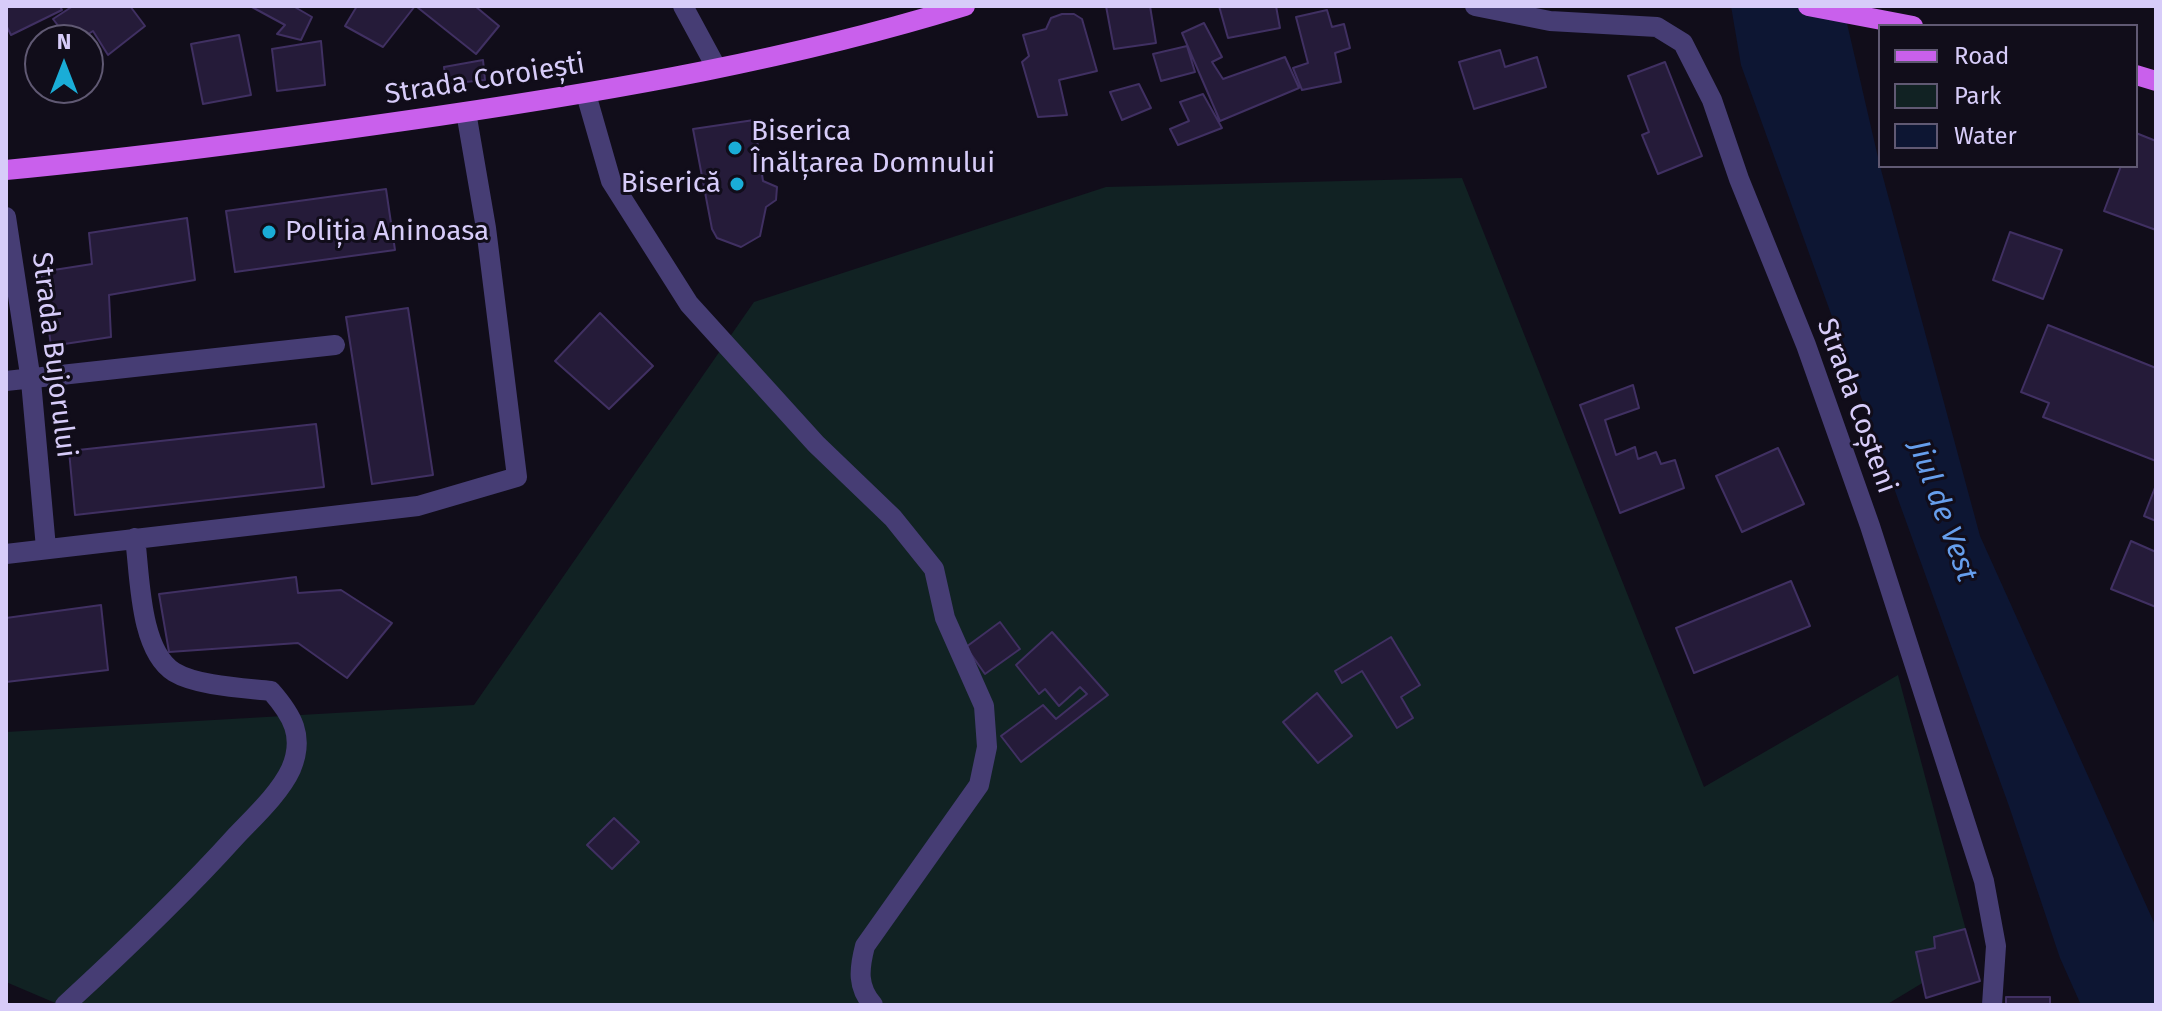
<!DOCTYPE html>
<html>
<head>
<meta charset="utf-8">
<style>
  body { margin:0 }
  #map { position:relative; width:2162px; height:1011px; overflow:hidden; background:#110d1a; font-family:"Fira Sans",sans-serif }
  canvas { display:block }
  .frame { position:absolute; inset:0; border:8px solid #d7ccf9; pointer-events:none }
  .legend { position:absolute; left:1878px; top:24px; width:260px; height:144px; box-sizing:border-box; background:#110d1a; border:2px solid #605973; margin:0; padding:10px 14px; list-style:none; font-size:24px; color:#d7ccf9 }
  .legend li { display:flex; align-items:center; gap:16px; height:40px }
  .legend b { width:40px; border:2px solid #605973 }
  .north { position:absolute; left:24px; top:24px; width:80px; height:80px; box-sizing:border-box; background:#110d1a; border:2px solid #605973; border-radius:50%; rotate:0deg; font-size:22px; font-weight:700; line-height:32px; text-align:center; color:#d7ccf9 }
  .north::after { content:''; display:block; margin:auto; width:28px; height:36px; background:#1aadd7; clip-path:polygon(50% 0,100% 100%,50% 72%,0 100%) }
</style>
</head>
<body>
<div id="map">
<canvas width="2162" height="1011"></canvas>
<div class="frame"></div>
<ul class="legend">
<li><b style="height:10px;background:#c960ec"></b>Road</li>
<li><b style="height:22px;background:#112223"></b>Park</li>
<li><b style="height:22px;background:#0d1633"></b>Water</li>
</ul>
<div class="north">N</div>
</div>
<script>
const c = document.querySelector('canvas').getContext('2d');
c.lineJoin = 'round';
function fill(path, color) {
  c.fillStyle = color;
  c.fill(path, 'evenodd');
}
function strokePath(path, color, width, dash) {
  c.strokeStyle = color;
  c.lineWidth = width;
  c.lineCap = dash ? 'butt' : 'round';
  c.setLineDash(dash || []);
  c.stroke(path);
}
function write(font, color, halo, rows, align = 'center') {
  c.font = font + ' "Fira Sans",sans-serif';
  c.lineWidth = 6;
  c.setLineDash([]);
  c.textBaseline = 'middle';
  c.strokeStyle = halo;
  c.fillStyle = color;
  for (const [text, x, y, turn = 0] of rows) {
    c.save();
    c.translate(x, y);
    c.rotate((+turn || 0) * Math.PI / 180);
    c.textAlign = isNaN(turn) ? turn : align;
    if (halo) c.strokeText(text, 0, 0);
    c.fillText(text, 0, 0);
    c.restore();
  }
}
fill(new Path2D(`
  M1462,178L1704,787L1898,675L1972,953L1886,1005H60L6,982V732L474,705L754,302L1106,187Z`), '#112223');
fill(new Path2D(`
  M1731,6H1843L1880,166L1980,536L2156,927V1005H2081L2060,958L2009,806L1741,65Z`), '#0d1633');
const building = new Path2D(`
  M6,6H60L62,10L11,35L6,25Z
  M73,6H130L145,26L108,55L93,31L79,40H69L53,19Z
  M250,6H293L312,17L301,40L277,34L285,25Z
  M357,6H415L383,47L345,26Z
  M475,6L499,26L476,54L417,7Z
  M1106,6H1150L1156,43L1114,49Z
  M1219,6H1276L1280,28L1228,38Z
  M1327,10L1332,27L1344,24L1350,48L1335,53L1341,82L1302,90L1293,68L1308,63L1296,17Z
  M1062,14H1074L1082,19L1097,71L1059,80L1067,115L1038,117L1022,62L1029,56L1023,35L1046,29L1051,18Z
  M1204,23L1222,57L1212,62L1223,79L1285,57L1299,88L1220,121L1182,33Z
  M239,35L251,95L203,104L191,44Z
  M321,41L325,85L277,91L272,49Z
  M1187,46L1195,72L1161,81L1153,54Z
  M1500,50L1505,67L1537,57L1546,87L1474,109L1459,62Z
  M483,60L485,80L446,84L444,67Z
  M1665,62L1702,156L1658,174L1642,135L1649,132L1628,76Z
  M1139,84L1151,108L1122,120L1110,92Z
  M1203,94L1222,128L1178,145L1170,129L1189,121L1180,102Z
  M754,120L763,181L777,187L776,200L766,207L760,236L741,247L717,238L712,229L693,129Z
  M2136,133L2156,141V230L2104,211L2121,166H2136Z
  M386,189L395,250L235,272L226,211Z
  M187,218L195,280L109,295L111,337L51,346L41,272L92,264L89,233Z
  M2010,232L2062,250L2043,299L1993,280Z
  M408,308L433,475L372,484L346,317Z
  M600,313L653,366L609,409L555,361Z
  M2048,325L2156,368V461L2043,417L2049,403L2021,392Z
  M1633,385L1639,408L1605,420L1616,455L1635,447L1638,459L1656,452L1661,464L1675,460L1684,488L1620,513L1580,405Z
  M316,424L324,487L75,515L69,451Z
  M1778,448L1804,504L1742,532L1716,476Z
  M2156,485V521L2144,516Z
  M2131,541L2156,552V607L2111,589Z
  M296,577L298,593L341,590L392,623L347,678L298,643L169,652L159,594Z
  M1791,581L1810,626L1694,673L1676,628Z
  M101,605L108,670L6,682V618Z
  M1000,622L1020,649L985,674L966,647Z
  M1052,632L1108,695L1021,762L1001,736L1043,705L1056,719L1087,694L1080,687L1059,706L1045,689L1039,694L1016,665Z
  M1391,637L1420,685L1401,697L1413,718L1397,728L1362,671L1342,683L1335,671Z
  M1317,693L1352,736L1318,763L1283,722Z
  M614,818L639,842L612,869L587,845Z
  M1965,929L1980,981L1926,998L1916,952L1935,948L1934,937Z
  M2006,997H2050V1005H2006Z`);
fill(building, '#251b39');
strokePath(building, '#403062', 2);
strokePath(new Path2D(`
  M683,6L716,67
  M1475,6L1550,21L1657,27L1683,43L1712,100L1739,179L1806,345L1870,526L1984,881L1996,946L1992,1005
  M586,94L611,181L689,304L816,444L893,518L934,569L945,618L984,706L987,747L979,785L865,946C859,969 857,987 873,1005
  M6,217L31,381L46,548
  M6,381L335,345
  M6,554L418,506L517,477L486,228L466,112
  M65,1005C125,950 182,896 236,836C254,817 280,793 291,769C305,736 292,715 271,691C244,688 197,686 174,672C139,650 140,574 135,538`), '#463d74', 20);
strokePath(new Path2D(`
  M1808,6L1913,26
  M2136,75L2156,81
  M6,170C151,156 294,137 438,116C615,90 794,59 965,6`), '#c960ec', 20);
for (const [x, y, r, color] of [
  [735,148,8,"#1aadd7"],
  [737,184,8,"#1aadd7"],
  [269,232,8,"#1aadd7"]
]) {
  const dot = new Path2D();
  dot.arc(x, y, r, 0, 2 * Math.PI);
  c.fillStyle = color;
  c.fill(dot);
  strokePath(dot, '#110d1a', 3);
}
write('28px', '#d7ccf9', '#110d1a', [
  ["Strada Coroiești",485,80,-9],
  ["Strada Bujorului",53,355,83],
  ["Strada Coșteni",1856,406,70]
]);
write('28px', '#d7ccf9', '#110d1a', [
  ["Biserica",751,132],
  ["Înălțarea Domnului",751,164],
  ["Biserică",721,184,"right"],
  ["Poliția Aninoasa",285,232]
], 'left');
write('italic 30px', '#669eec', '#110d1a', [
  ["Jiul de Vest",1942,511,70]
]);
</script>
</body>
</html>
